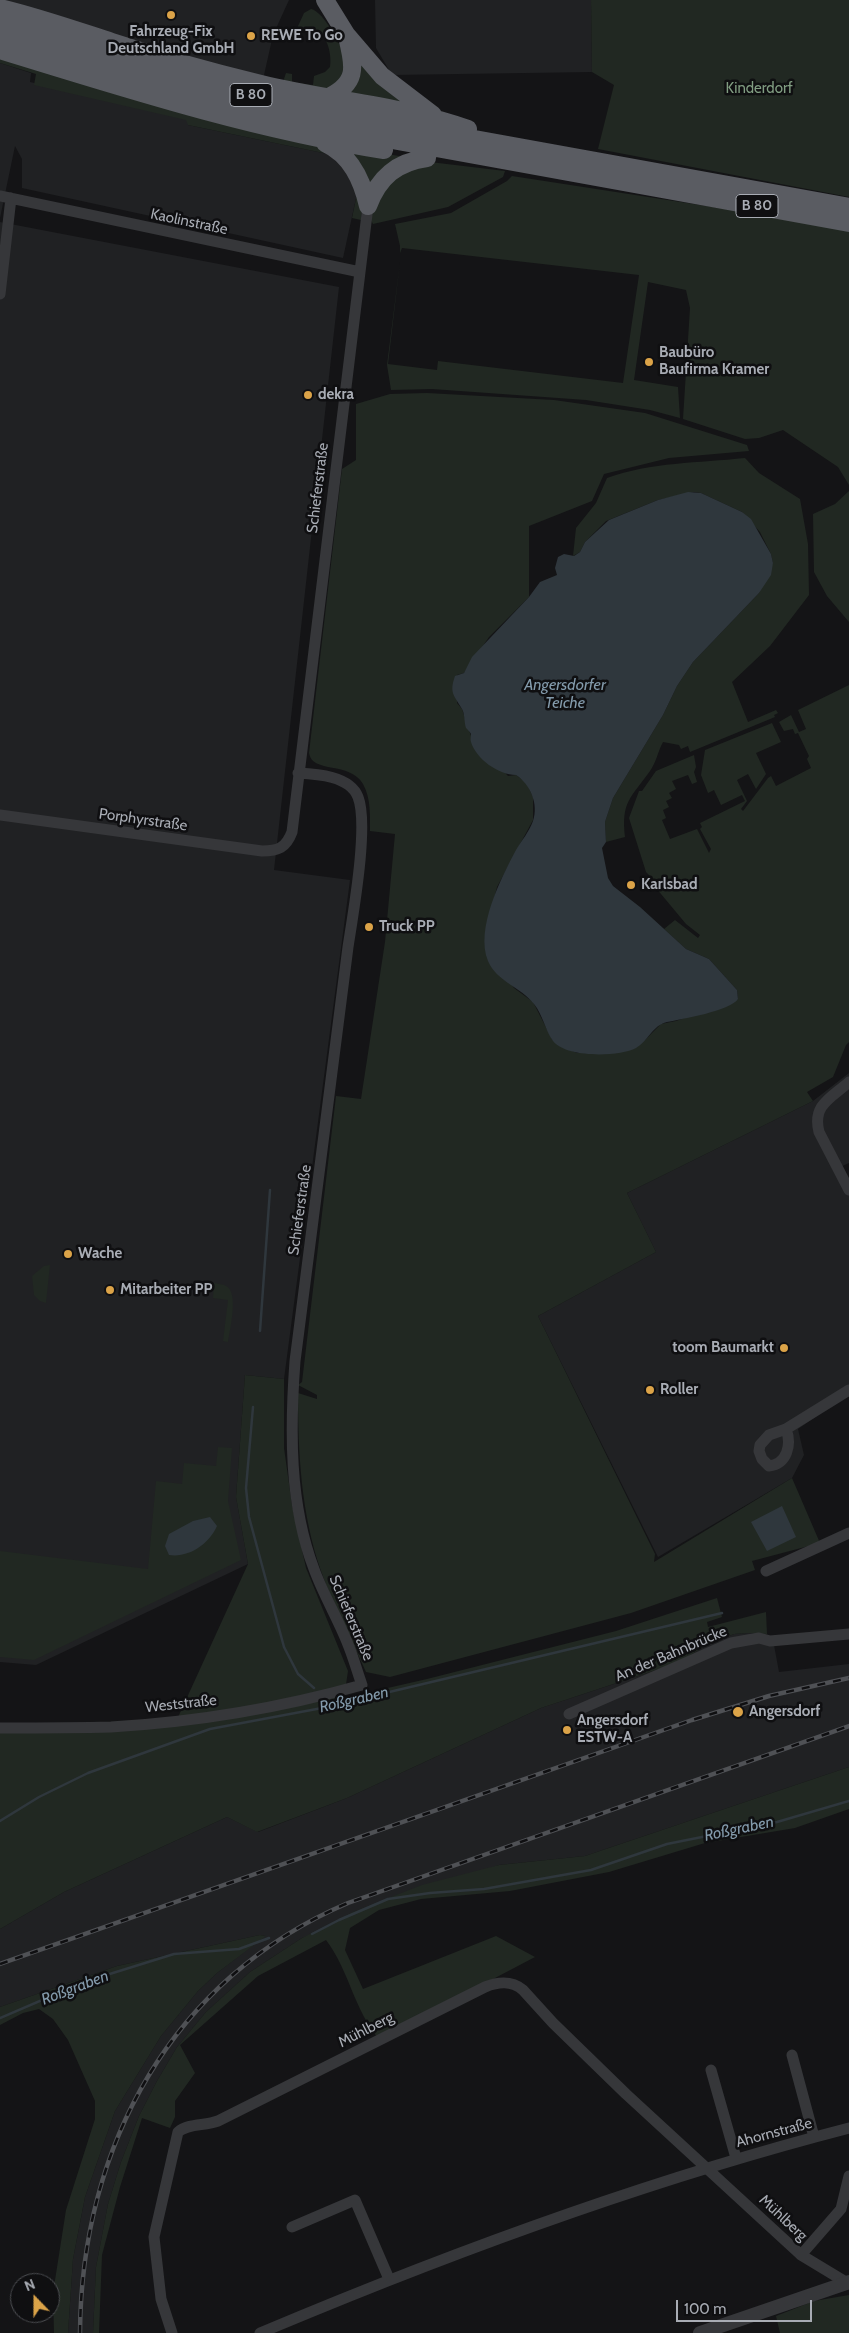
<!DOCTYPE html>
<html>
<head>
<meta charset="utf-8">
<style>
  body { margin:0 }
  #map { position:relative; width:849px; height:2333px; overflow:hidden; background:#141416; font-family:Cabin,sans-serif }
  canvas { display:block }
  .north { position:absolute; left:10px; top:2273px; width:50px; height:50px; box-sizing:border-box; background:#0f0f11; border:1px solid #4c4e52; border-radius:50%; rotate:338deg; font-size:14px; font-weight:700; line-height:20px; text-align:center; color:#a8acb4 }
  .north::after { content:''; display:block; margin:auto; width:18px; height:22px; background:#dba348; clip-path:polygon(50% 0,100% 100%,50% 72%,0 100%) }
  .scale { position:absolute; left:676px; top:2300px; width:136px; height:22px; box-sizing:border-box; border:2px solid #a8acb4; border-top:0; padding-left:6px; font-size:15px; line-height:18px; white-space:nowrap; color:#a8acb4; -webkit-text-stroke:4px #0f0f11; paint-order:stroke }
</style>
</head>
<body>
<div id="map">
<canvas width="849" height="2333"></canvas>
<div class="north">N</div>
<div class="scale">100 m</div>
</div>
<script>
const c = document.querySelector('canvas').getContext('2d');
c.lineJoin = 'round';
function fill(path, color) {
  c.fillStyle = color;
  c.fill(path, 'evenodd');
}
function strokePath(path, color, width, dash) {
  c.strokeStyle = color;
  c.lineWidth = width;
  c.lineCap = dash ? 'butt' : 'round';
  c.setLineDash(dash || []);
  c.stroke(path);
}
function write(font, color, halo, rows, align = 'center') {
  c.font = font + ' Cabin,sans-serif';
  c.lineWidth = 5;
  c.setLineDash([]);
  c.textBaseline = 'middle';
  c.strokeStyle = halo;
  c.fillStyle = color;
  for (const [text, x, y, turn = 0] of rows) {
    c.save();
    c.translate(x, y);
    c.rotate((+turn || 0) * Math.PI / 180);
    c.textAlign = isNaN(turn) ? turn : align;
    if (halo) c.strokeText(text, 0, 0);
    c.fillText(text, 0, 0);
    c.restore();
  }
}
fill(new Path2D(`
  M0,0H289L273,35L262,84Z
  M375,0H591L592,72L392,75L376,48Z
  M0,63L31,73L30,82L189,118L188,125L333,155L341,162L358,189L343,258L22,188V159L15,146L0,218Z
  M0,222L339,287L274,870L350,880L284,1379L245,1375L236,1497L248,1564L36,1665L0,1662Z
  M849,1073V1163L838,1168L849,1191V1394L798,1429L804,1455L792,1478L658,1557L538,1316L656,1252L627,1193L813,1101Z
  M749,1633L766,1635L774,1645L779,1672L849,1664V1767L585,1856L499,1865L302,1938L250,1972L206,2012L177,2047L157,2081L139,2116L121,2162L108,2204L96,2267L93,2333H68L73,2259L85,2197L115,2111L161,2036L198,1991L217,1973L265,1936L260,1935L117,1966L0,2007V1929L64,1892L227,1817L258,1832L347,1798L541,1708L680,1662L708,1644L734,1634Z`), '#202123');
fill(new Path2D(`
  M591,0H849V197L598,149L614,85L592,72Z
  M311,9C324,11 344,51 348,64L334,91L282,85L286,73L292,74V82L313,85L314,76L325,72L330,67C332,56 328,35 316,31C312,30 307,30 304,30L301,38L293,37L304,13Z
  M352,49L420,111L343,94Z
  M0,53L200,116L312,142C346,153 367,184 361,220L352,218L358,189L353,178L333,155L188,125L186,120L34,85L36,74L0,63Z
  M340,146L405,157L372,188Z
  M430,162L505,171L503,177L448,207L373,224L371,220L373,205L385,181Z
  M512,176L791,219L849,231V485L838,467L783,430L759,438L745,439L683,419L690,308L686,290L648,282L634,380L678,387L680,418L650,410L586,400L432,389L391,390L387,365L400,262L388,364L437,370L438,361L623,383L639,275L402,248L400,253V246L395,224L451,213L507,181Z
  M427,393L554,400L645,413L747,445L749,451L669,458L604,474L592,501L529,526V597L489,637L464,673L457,675V703L462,709L471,736L508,776L516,775L526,782L533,797V820L497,887L486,932L485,947L514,988L533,1002L552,1039L558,1045L577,1053L609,1052L645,1040L661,1024L676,1021L738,999L737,990L709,959L686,949L664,929L675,920L698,938L700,935L686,924L656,888L654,880L646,872L629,818L639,791H642L656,771L694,755L696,767L694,772L697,782L692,784L688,775L672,781L676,789L669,793L672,798L666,801L669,807L663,810L666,818L662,820L670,839L697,829L709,853L711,849L700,829L702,827L700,823L745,801L742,795L721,805L714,790L708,793L701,775L705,750L772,723L781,742L756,753L766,774L756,789L748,774L737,780L747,801L741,809L743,811L768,778L771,776L776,786L811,768L807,759L809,756L798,733L795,734L793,729L784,731L779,722L791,715L799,732L806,729L798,710L849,685V1042L846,1045L833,1077L807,1092L813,1101L627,1193L656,1252L538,1316L655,1554L654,1562L792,1478L820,1543L752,1561L755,1570L631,1613L390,1677L366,1672C351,1639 333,1605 321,1571C301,1513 298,1454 298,1393L317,1399V1395L298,1385L302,1382L336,1096L361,1099L385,942L395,834L370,831C370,816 371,798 363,784C350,761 312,774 309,753L342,469L356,460V404L390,394Z
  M745,458L759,473L800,499L808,544L809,595L770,646L732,682L748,722L776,710L778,713L774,715L775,717L690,752L688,746L681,749L679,745L663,742C658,751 656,763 650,771C631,798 621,801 625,837L606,842L605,822L613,798L663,715L677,686L693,662L759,593L773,563L771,554L760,532L742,512L701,493L694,492L658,500L606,521L585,542L580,552L573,556L576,528L596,503L607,478C651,462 699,463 745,458Z
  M849,491V622L827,596L814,572L813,514L835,504Z
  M50,1265L46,1303L40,1301L34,1295L32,1276L44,1266Z
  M214,1283C218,1284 223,1284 226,1286C239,1292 230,1329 228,1342L223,1341L228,1300L213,1298Z
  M245,1375L284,1379V1448L292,1505L306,1568L348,1671L344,1698L427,1679L616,1631L717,1598L722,1617L707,1622L708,1627L766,1612L767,1634L749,1633L734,1634L708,1644L680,1662L541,1708L347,1798L257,1832L227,1817L64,1892L0,1929V1733L174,1726L248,1564L236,1497Z
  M218,1447L232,1448L228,1501L241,1560L34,1660L0,1657V1551L148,1569L156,1481L182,1484L184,1463L216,1466Z
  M849,1767V1809L795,1828L705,1843L609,1872L510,1891L421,1899L379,1910L350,1928L345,1950L363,1989L496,1936L535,1957L379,2039C354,2010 349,1970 326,1940L258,1976L180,2045L195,2073L175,2101V2117L170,2128L142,2118L120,2187L102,2255L99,2333H93L96,2267L108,2204L121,2162L139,2116L157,2081L177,2047L206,2012L250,1972L302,1938L353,1912L422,1885L499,1865L585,1856Z
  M260,1935L266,1936L217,1973L198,1991L161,2036L115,2111L85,2197L73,2259L68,2333H54L53,2293L66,2210L95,2119V2101L68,2040L53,2019L39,2009L23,2013L0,2025V2007L117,1966Z
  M849,2295V2333H780L776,2316L814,2301Z`), '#212822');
fill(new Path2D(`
  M688,492L701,493L742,512L751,519L771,554L773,563L771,575L759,593L693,662L677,686L663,715L613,798L605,822L606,842L602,848L608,878L613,886L640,907L686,949L709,959L737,990L738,999C730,1011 682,1019 667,1022C653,1025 648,1041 636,1048C619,1057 566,1058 553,1041C545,1030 543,1015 534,1004C521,987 497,982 488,961C475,929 501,878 516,850C522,840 529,832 533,821C539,804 530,784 516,775C499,775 476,759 471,742C470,739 471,737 471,734C470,732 468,730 466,728C464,722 465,714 462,709C454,695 449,693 455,676L464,673L472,657L529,597L540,582L557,575L555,568L558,557L564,554L574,556L580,552L585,542L609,520L658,500Z
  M782,1506L796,1537L767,1551L751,1522Z
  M210,1517L217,1526C209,1544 189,1558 169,1555L165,1546L169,1534L193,1521Z`), '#2f373d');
strokePath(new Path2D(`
  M260,1331L270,1190
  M253,1407L246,1488L249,1517L284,1647L298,1674L314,1688
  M0,1821L39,1797L88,1773L210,1729L322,1708L722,1613
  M312,1934L339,1920L388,1899L430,1893L484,1889L591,1870L667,1844L777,1822L849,1801
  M0,2018L84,1982L174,1954L239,1949L269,1938`), '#2f373d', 2.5);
strokePath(new Path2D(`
  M0,196L360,272
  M0,294L11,198
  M0,815L262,851C278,851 286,848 292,832L368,206
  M849,1082C831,1098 812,1105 819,1132L849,1190
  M786,1429C792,1445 787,1464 769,1466L762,1459L759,1451L760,1445L769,1435L786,1429L849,1390
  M766,1571L849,1533
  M569,1714L731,1643L759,1638L770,1641L849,1634
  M0,1728C37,1728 74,1728 111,1727C196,1722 280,1708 362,1685C357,1671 353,1656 347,1642C337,1617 323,1594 314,1569C289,1504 290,1429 295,1361C313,1223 331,1085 348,947C353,914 369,825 358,797C350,776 317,774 298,773
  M792,2055L814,2137
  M711,2070L736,2158
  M292,2227L355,2200L389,2279
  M801,2255L841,2209L849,2176
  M172,2333L161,2299L154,2237L178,2132C188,2123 205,2126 218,2121L485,1987C498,1982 511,1980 523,1990L553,2023L626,2094L801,2255L849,2284
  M260,2333C452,2252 647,2180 849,2128`), '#36373a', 11);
strokePath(new Path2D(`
  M700,2333L849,2282`), '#36373a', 14);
strokePath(new Path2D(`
  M325,0L346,34L382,76L433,115
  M0,8C38,17 75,30 112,42C161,58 212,72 261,84C330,101 402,105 468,129
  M0,21L205,83L298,107L849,207
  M0,37L193,96L293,122L849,223
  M0,50C127,89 252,129 384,150
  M325,99C358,84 355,68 347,37
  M325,143C351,155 362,180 368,206
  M368,206C379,177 397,162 427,158`), '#5a5c62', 18);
const rail = new Path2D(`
  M0,1964L692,1720L769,1696L849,1678
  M80,2333C81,2146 172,1978 348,1903L849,1726`);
strokePath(rail, '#4f5155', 4.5);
strokePath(rail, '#0f0f11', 2.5, [8]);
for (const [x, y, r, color] of [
  [171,15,5,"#dba348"],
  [251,36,5,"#dba348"],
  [649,362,5,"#dba348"],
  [308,395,5,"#dba348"],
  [631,885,5,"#dba348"],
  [369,927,5,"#dba348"],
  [68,1254,5,"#dba348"],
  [110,1290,5,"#dba348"],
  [784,1348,5,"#dba348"],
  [650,1390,5,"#dba348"],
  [738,1712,6,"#dba348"],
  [567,1730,5,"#dba348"]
]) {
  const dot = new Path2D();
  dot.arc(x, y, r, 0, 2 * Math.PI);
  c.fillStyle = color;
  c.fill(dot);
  strokePath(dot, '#0f0f11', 2);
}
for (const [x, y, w] of [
  [251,95,42],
  [757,206,42]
]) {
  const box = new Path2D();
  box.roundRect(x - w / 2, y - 11.5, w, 23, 4);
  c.fillStyle = '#0f0f11';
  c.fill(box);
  strokePath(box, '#a8acb4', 1);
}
write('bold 14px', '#a8acb4', null, [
  ["B 80",251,95],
  ["B 80",757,206]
]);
write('bold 15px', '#a8acb4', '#0f0f11', [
  ["Fahrzeug-Fix",171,32,"center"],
  ["Deutschland GmbH",171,49,"center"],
  ["REWE To Go",261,36],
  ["Baubüro",659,353],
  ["Baufirma Kramer",659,370],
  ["dekra",318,395],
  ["Karlsbad",641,885],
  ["Truck PP",379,927],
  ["Wache",78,1254],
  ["Mitarbeiter PP",120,1290],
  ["toom Baumarkt",774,1348,"right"],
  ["Roller",660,1390],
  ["Angersdorf",749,1712],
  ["Angersdorf",577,1721],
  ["ESTW-A",577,1738]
], 'left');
write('15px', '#819d82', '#0f0f11', [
  ["Kinderdorf",759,89]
]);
write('15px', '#a8acb4', '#0f0f11', [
  ["Kaolinstraße",189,222,12],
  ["Schieferstraße",318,488,-83],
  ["Porphyrstraße",143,820,8],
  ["Schieferstraße",300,1210,-82],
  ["Schieferstraße",351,1618,67],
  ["An der Bahnbrücke",671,1654,-23],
  ["Weststraße",181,1704,-6],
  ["Mühlberg",366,2030,-27],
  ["Ahornstraße",774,2133,-15],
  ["Mühlberg",783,2218,43]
]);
write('italic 16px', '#839aab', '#0f0f11', [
  ["Angersdorfer",565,685],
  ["Teiche",565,703],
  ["Roßgraben",354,1700,-13],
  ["Roßgraben",739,1829,-12],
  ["Roßgraben",75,1988,-21]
]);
</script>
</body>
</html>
